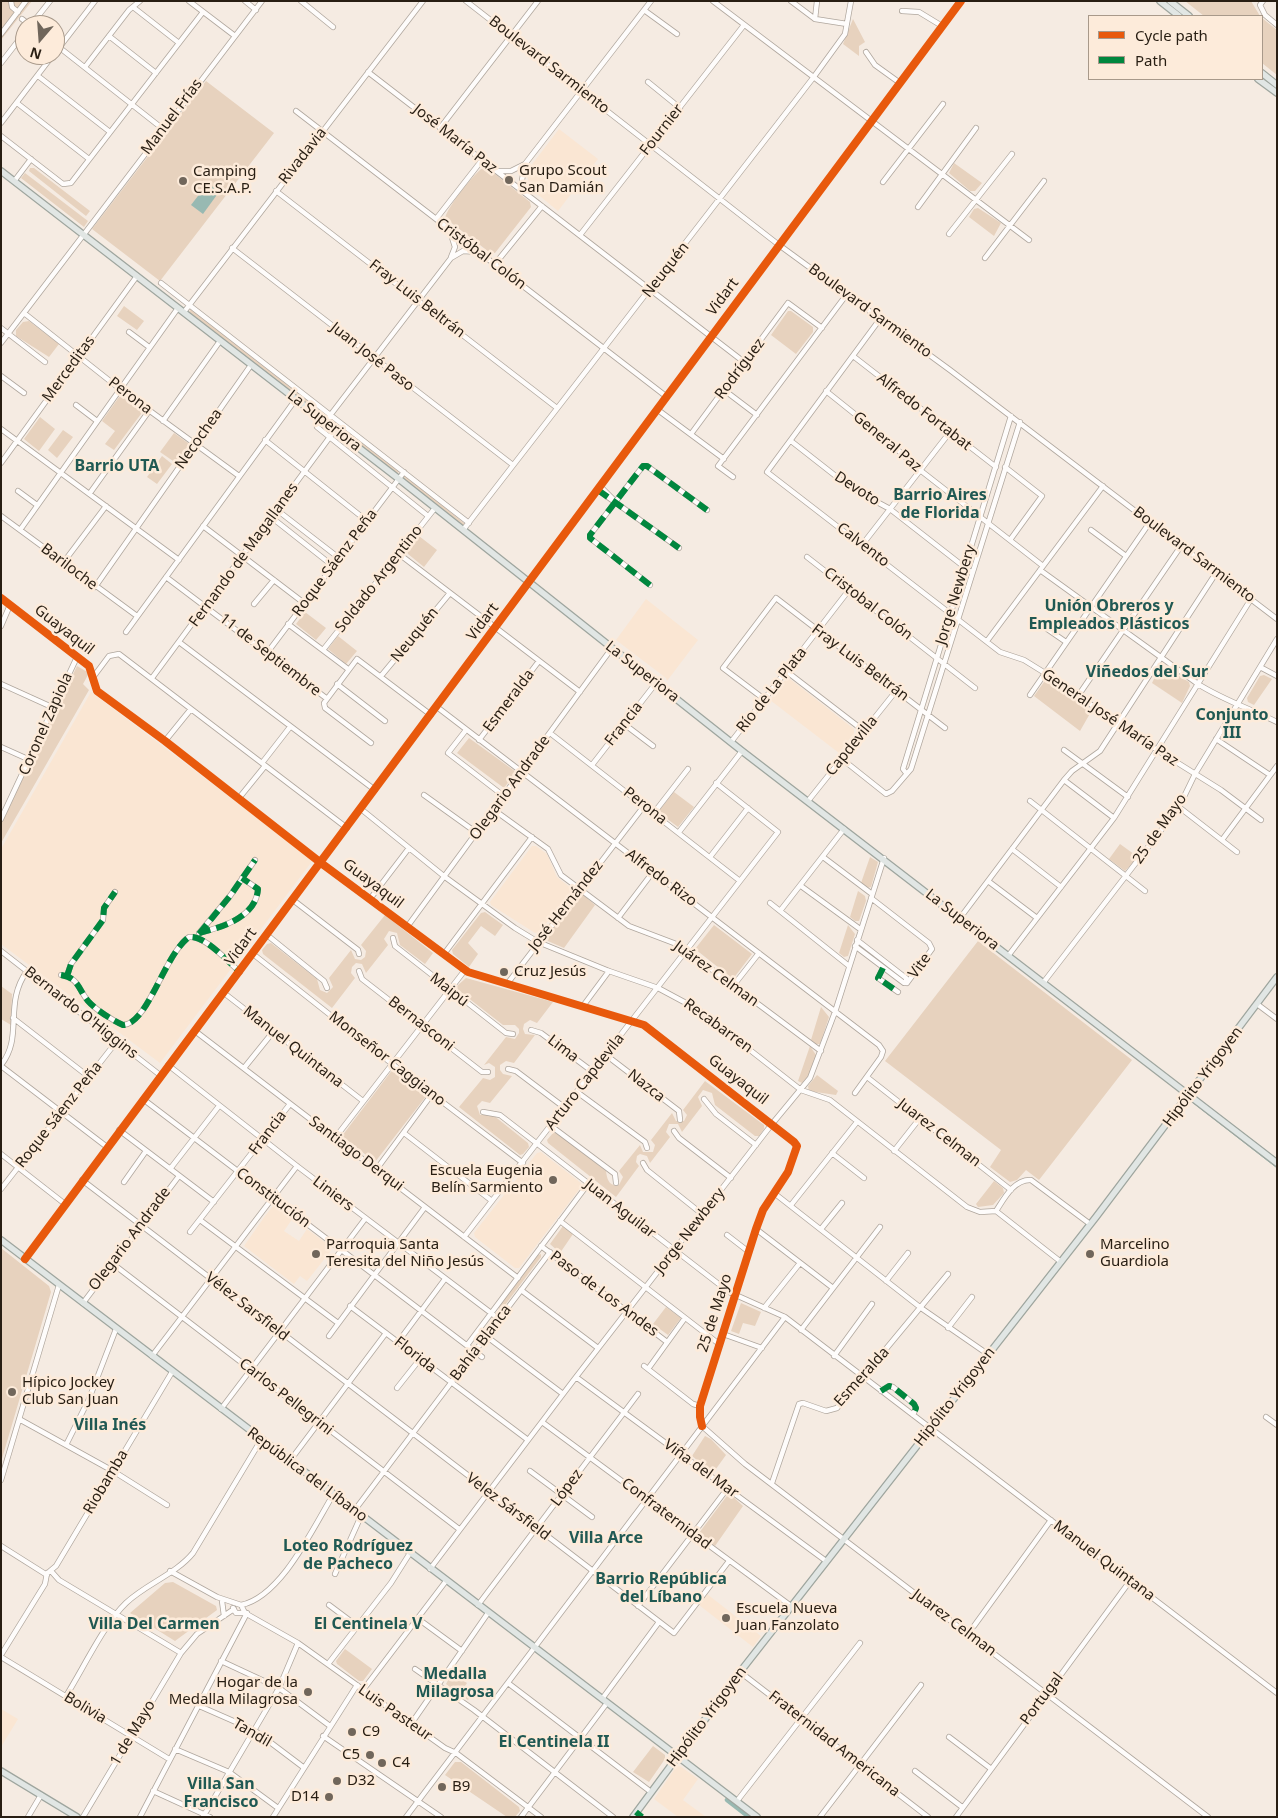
<!DOCTYPE html>
<html>
<head>
<meta charset="utf-8">
<style>
  body { margin:0 }
  #map { position:relative; width:1278px; height:1818px; overflow:hidden; background:#f5ebe2; font-family:"Noto Sans",sans-serif }
  canvas { display:block }
  .frame { position:absolute; inset:0; border:2px solid #281e13; pointer-events:none }
  .legend { position:absolute; left:1088px; top:15px; width:175px; height:65px; box-sizing:border-box; background:#fdebda; border:1px solid #a8998a; margin:0; padding:6px 9px; list-style:none; font-size:15px; color:#281e13 }
  .legend li { display:flex; align-items:center; gap:10px; height:25px }
  .legend b { width:25px; border:1px solid #a8998a }
  .north { position:absolute; left:15px; top:15px; width:50px; height:50px; box-sizing:border-box; background:#fdebda; border:1px solid #a8998a; border-radius:50%; rotate:198deg; font-size:14px; font-weight:700; line-height:20px; text-align:center; color:#281e13 }
  .north::after { content:''; display:block; margin:auto; width:18px; height:22px; background:#70665b; clip-path:polygon(50% 0,100% 100%,50% 72%,0 100%) }
</style>
</head>
<body>
<div id="map">
<canvas width="1278" height="1818"></canvas>
<div class="frame"></div>
<ul class="legend">
<li><b style="height:6px;background:#e8590c"></b>Cycle path</li>
<li><b style="height:6px;background:#00873e"></b>Path</li>
</ul>
<div class="north">N</div>
</div>
<script>
const c = document.querySelector('canvas').getContext('2d');
c.lineJoin = 'round';
function fill(path, color) {
  c.fillStyle = color;
  c.fill(path, 'evenodd');
}
function strokePath(path, color, width, dash) {
  c.strokeStyle = color;
  c.lineWidth = width;
  c.lineCap = dash ? 'butt' : 'round';
  c.setLineDash(dash || []);
  c.stroke(path);
}
function write(font, color, halo, rows, align = 'center') {
  c.font = font + ' "Noto Sans",sans-serif';
  c.lineWidth = 5;
  c.setLineDash([]);
  c.textBaseline = 'middle';
  c.strokeStyle = halo;
  c.fillStyle = color;
  for (const [text, x, y, turn = 0] of rows) {
    c.save();
    c.translate(x, y);
    c.rotate((+turn || 0) * Math.PI / 180);
    c.textAlign = isNaN(turn) ? turn : align;
    if (halo) c.strokeText(text, 0, 0);
    c.fillText(text, 0, 0);
    c.restore();
  }
}
fill(new Path2D(`
  M559,129L598,159L558,211L530,188L527,175L530,167Z
  M646,599L698,640L667,681L666,678L616,640Z
  M786,679H790L854,729V733L839,753L770,700Z
  M91,692L313,860L160,1063L1,944V849Z
  M532,846H536L547,854L557,877L571,888L572,892L539,932L535,933L491,905L490,902Z
  M541,1152L581,1183V1187L519,1268H515L475,1237L474,1233L537,1153Z
  M276,1205L293,1218L284,1231L299,1241L307,1229L330,1246V1252L307,1281L300,1276L294,1284L244,1246L265,1216L273,1206Z
  M707,1594L761,1636L753,1647L699,1605Z
  M1,1709L18,1719L1,1747Z
  M680,1766L698,1779L683,1800L706,1817H678L654,1799L676,1767Z`), '#fae6d3');
fill(new Path2D(`
  M1,1H32L1,40Z
  M1185,1H1251L1260,16H1204Z
  M1262,18L1277,30V75L1262,63Z
  M853,19L865,42L859,46V56L843,44Z
  M206,81L274,133L160,281L92,229Z
  M954,163L982,183L975,191H970L949,173Z
  M485,166L530,202L531,207L495,253L489,252L445,218C448,206 475,172 485,166Z
  M30,168H34L90,211L86,216L29,171Z
  M25,173L88,221L84,227L21,178Z
  M978,208L1001,223L994,236L969,217L974,209Z
  M124,306L144,321L137,330L117,316Z
  M191,309L325,414L324,417L189,312Z
  M788,311H791L813,327V332L796,354L771,335Z
  M29,321L59,344L49,357L16,336V330L23,322Z
  M119,397H123L140,410L141,414L114,450L105,444L115,431L102,421Z
  M40,417L55,429L39,451L24,439Z
  M331,418L399,472L396,474L329,422Z
  M63,430L73,437L57,458L48,450Z
  M174,433L188,443V446L176,463L160,452Z
  M162,456L172,464L157,484L147,477Z
  M404,474L465,524L462,526L402,478Z
  M419,536L437,550L424,567L408,554L406,550Z
  M305,612L326,628L316,640L296,624Z
  M338,636L357,651L346,664L328,649Z
  M77,666L89,673L83,684L89,690L1,843V824Z
  M1160,667H1164L1189,682L1190,686L1182,703L1152,683Z
  M1264,675L1272,679L1254,705L1248,702L1247,698L1260,676Z
  M1048,681L1092,710L1080,731L1034,696L1044,682Z
  M469,738L516,772L504,788L457,753Z
  M674,792L694,807L678,827L658,812Z
  M1120,844L1138,857L1125,871L1109,859Z
  M870,857L878,862L871,887L867,888L861,883Z
  M858,891L865,896L866,901L859,921H855L850,917Z
  M581,893L595,905L564,948L543,939Z
  M485,912L503,925L495,936L481,926L468,943L478,954L469,967L453,954L452,950L481,913Z
  M385,915L433,953L425,964L400,945L397,933L389,931L384,939L388,945L366,973L362,964L356,963L352,967L351,973L355,978L332,1008L263,954L262,950L267,944L271,943L317,979L320,990L327,993L333,987L329,978L351,950L355,959L361,960L365,957L366,951L361,945Z
  M714,925L752,954L733,979L695,949Z
  M848,925L855,934L848,956L844,957L839,953Z
  M978,941L1132,1060L1039,1180L1026,1170L1017,1180L1010,1182L990,1167L1001,1150L885,1061Z
  M466,978L553,1002L537,1023L530,1020L524,1024L523,1029L525,1034L535,1035L514,1063L506,1061L500,1065V1070L503,1074L512,1076L490,1103L482,1101L477,1106L480,1115H493L528,1143L529,1147L523,1154L520,1155L459,1107L483,1078L490,1080L495,1077V1067L489,1063L484,1065L506,1037L515,1039L519,1033V1029L515,1025H503L458,990L457,986Z
  M1,986L12,994L11,1025L1,1019Z
  M821,1007L829,1017L820,1044H816L811,1040Z
  M810,1046L818,1058L811,1073L802,1083L798,1081Z
  M393,1069L427,1095L375,1162L342,1136Z
  M817,1075L838,1091L836,1095L809,1091L808,1086Z
  M705,1081L764,1125V1129L759,1136H755L715,1105L712,1093L703,1090L698,1097L702,1106L682,1132L678,1124H669L666,1132L670,1137L650,1163L647,1156L640,1154L637,1156L636,1162L639,1166L616,1197L548,1143L547,1140L553,1133H557L606,1171C607,1179 609,1187 619,1185L623,1177L619,1171L640,1145L643,1152H653L655,1145L651,1140L672,1113L676,1121H684L687,1115L683,1110Z
  M994,1181L1003,1188L1004,1193L993,1205L978,1207L976,1204Z
  M563,1226L573,1234L560,1253L550,1244Z
  M1,1248L49,1286L51,1292L1,1462Z
  M541,1254V1257L502,1309H499L498,1306L538,1255Z
  M741,1303L761,1312L755,1326L743,1323L739,1334L731,1331Z
  M666,1307L681,1318L668,1335L653,1324Z
  M705,1436L711,1439L726,1455L713,1473L692,1456Z
  M729,1493L743,1506L715,1546L699,1533Z
  M173,1582L216,1606L217,1610L175,1641L130,1613L165,1583Z
  M345,1649L372,1669L363,1681H359L337,1664L336,1661Z
  M452,1673L467,1683L463,1689L471,1696L468,1700L446,1684Z
  M653,1746L665,1755V1759L649,1782L633,1772Z
  M455,1762H461L519,1807L520,1811L515,1817H507L445,1775Z`), '#e7d2be');
fill(new Path2D(`
  M208,183L219,192L203,214L191,205Z`), '#98b9b2');
strokePath(new Path2D(`
  M1195,1096L1277,1159
  M1192,1102L1277,1168`), '#98b9b2', 1);
strokePath(new Path2D(`
  M727,1800L749,1817`), '#98b9b2', 4.5);
const minor = new Path2D(`
  M11,1L12,7L18,12
  M189,1L235,36
  M245,1L256,10
  M301,1L333,27
  M466,1L779,245L950,370L1277,619
  M713,1L1029,240
  M791,1L815,19L847,24
  M1263,1L1260,5L1265,15L1277,25
  M133,7L179,43
  M644,10L677,34
  M902,11L919,12L942,26
  M22,19L30,25
  M815,19L817,1
  M31,25L50,1
  M1,34L26,1
  M109,36L156,73
  M55,44L163,129
  M866,52L875,65L900,83
  M55,53L95,1
  M1,63L25,32
  M85,67L129,10L140,1
  M368,72L744,362
  M38,76L110,132
  M648,82L680,108
  M17,103L89,159
  M296,111L667,397
  M1,123L53,55
  M440,128L538,1
  M1,136L63,184L71,183L203,12
  M498,171H511L525,164
  M15,180L31,159
  M883,182L943,104
  M276,191L557,408
  M527,194L522,180L525,164L651,1
  M918,207L976,128
  M436,219L482,160
  M450,231L455,247L451,257
  M949,234L1012,154
  M580,235L744,25
  M232,248L513,465
  M985,258L1044,181
  M495,264L542,206
  M161,283L469,523
  M184,312L423,1
  M24,313L120,389L239,476
  M880,319L767,472L1000,652L1024,660L1045,673L1157,750L1221,790L1261,820
  M1,328L45,362
  M129,332L149,347
  M1,343L262,1
  M853,356L996,467
  M1,376L24,393
  M724,390L757,415
  M826,391L881,435L920,470L1043,566
  M76,405L97,421
  M658,410L724,459
  M163,421L220,341
  M325,422L451,258L463,251L478,252
  M317,427L428,516
  M1,429L179,560
  M691,434L788,303L822,328
  M265,440L367,521
  M791,441L851,488L890,509L972,573
  M1,463L137,276
  M1005,467L1042,496L1010,540
  M733,477L718,466L847,294
  M601,487L613,499
  M598,490L679,548
  M18,491L37,505
  M90,493L149,411
  M277,510L339,558
  M1,516L137,616
  M271,517L333,566
  M203,526L304,603
  M20,530L178,308
  M463,530L813,78L845,34L851,1
  M1091,530L1126,556
  M862,545L950,432
  M399,554L580,692
  M807,557L975,688
  M63,563L106,506
  M1040,570L1198,684C1223,700 1251,709 1277,722
  M166,577L326,698
  M650,585L590,538V535L643,466H647L707,510
  M95,587L251,365
  M1,598L89,666L97,691L165,741L321,863L468,972L644,1025L794,1142L797,1146L788,1172L763,1210L756,1229L700,1406V1417L702,1426
  M254,604L274,580
  M1034,620L1066,642
  M288,624L348,669
  M1,626L10,605
  M126,632L296,399
  M987,641L1103,486
  M179,642L375,790
  M323,650L435,508
  M267,653L404,472
  M1260,667L1277,676
  M786,671L864,731
  M94,676L109,656L119,654L347,828
  M381,676L450,593
  M152,678L335,430
  M1,684L54,708
  M337,684L385,721
  M1030,695L1150,522
  M1078,696L1181,546
  M764,699L723,668L776,598L945,728
  M437,707L879,1045L883,1051L881,1057L855,1093
  M624,724L653,746
  M466,730L448,753L505,797
  M550,733L740,881
  M1216,739L1270,775
  M479,740L539,661
  M165,741L191,709
  M731,742L849,590
  M371,743L325,708L324,703L357,659L431,715
  M1,747L30,760
  M1064,750L1128,797
  M842,759L886,794L892,791L911,769L1020,422
  M262,763L290,727
  M592,765L656,683
  M906,773L903,769L1011,416
  M1064,780L1114,818
  M424,795L477,833
  M239,798L265,766
  M808,801L896,691
  M1030,801L1145,891
  M1179,807L1237,852
  M361,809L445,877L515,928L538,942L609,971L658,988L699,1010L801,1090L830,1100L967,1207L980,1212L996,1211L1061,1262
  M494,810L548,849L561,875L629,926L679,945L821,1051
  M653,814L688,769
  M1,819L77,657
  M679,832L742,751
  M1222,840L1277,766
  M1012,849L1061,887
  M710,857L748,808
  M823,857L872,894
  M988,881L1037,918
  M801,886L860,929
  M871,898L929,943L932,949L907,983
  M370,899L409,848
  M293,900L358,950L359,954
  M770,903L849,966
  M780,911L844,829
  M618,918L653,872
  M960,918L1064,780L1072,771L1100,751L1216,573
  M407,927L612,648
  M200,932L230,896L255,860
  M199,933C223,927 256,917 258,889L242,878
  M267,935L324,981L327,988
  M393,938L395,946L506,1033L513,1034
  M857,940L906,978L907,983
  M855,946L904,983H907
  M1,951L160,1075
  M253,954L391,1063L523,1163
  M444,954L532,837
  M1008,956L1114,818L1251,599
  M883,968L878,978L898,992
  M359,971L362,979L482,1072H488
  M61,975C79,978 78,989 88,1001C96,1010 112,1020 123,1025C148,1024 164,955 189,937C205,935 228,962 240,972
  M67,976L71,964L103,920L104,908L115,892
  M1043,983L1179,807L1195,774L1277,639
  M507,984L644,806
  M733,986L759,953
  M224,993L363,1101
  M1257,1004L1277,1019
  M583,1006L609,971
  M13,1018L89,1077
  M531,1030L541,1033L593,1072
  M195,1031L518,1278
  M606,1055L679,1111L680,1120
  M1,1065C24,1037 3,1004 27,971
  M168,1065L297,1166L499,1319
  M1,1066L107,1147
  M244,1068L273,1032
  M508,1069L516,1071L565,1108
  M867,1077L1011,1190
  M577,1092L645,1142L647,1148
  M143,1099L482,1357
  M704,1099L716,1114L756,1145
  M483,1112L500,1115L729,1292L785,1317L1277,1693
  M551,1126L615,1174L616,1183
  M119,1130L214,1202
  M674,1131L679,1138L731,1178
  M404,1133L492,1201
  M335,1138L465,970
  M894,1151L920,1118
  M832,1153L864,1178
  M1,1154L65,1204
  M643,1163L647,1170L702,1214
  M170,1169L219,1106
  M376,1170L432,1094
  M82,1180L674,1633L729,1561
  M124,1182L146,1151
  M1,1189L117,1041
  M774,1193L921,1308L989,1355
  M791,1205L857,1122
  M996,1211C1004,1199 1014,1179 1031,1180L1090,1224
  M200,1220L338,1323
  M560,1221L719,1344
  M756,1229L833,1288
  M821,1229L842,1203
  M190,1232L290,1104
  M727,1235L749,1252
  M464,1237L778,832L716,783
  M541,1246L667,1342
  M25,1259L961,1
  M113,1264L459,1529
  M886,1281L908,1253
  M521,1290L598,1348
  M83,1303L179,1176
  M350,1306L528,1440
  M764,1308L800,1263
  M948,1328L972,1297
  M801,1330L880,1227
  M723,1334L762,1348
  M329,1336L425,1207
  M486,1336L563,1394
  M398,1342L445,1279
  M468,1344L588,1184
  M152,1356L297,1166
  M834,1356L872,1304
  M644,1366L693,1404L700,1406
  M648,1369L685,1318
  M576,1377L826,1561
  M397,1388L420,1359
  M881,1391L889,1386L893,1387L914,1404L916,1408L913,1415
  M221,1409L365,1219
  M1266,1417L1277,1425
  M19,1419L113,1471L167,1505
  M542,1422L791,1606
  M702,1426L745,1464L1208,1817
  M66,1445L89,1399L116,1329
  M289,1462L386,1333
  M530,1471L592,1517
  M1,1480L59,1285
  M772,1483L799,1404L803,1403L826,1411L837,1408L948,1274
  M354,1511L550,1252
  M1,1546L47,1575
  M430,1569L576,1377L772,1124L810,1078L835,1012L884,858
  M50,1571L56,1566L172,1372
  M170,1571L217,1597L241,1605L245,1613L298,1643L445,1748L456,1753L541,1817
  M335,1574L361,1516
  M222,1601L224,1616
  M241,1605C281,1597 313,1528 333,1495
  M329,1605L357,1626
  M478,1605L638,1394
  M638,1606L727,1489
  M233,1608L236,1613H245
  M417,1618L462,1651
  M974,1626L1051,1520
  M1,1655L45,1584L47,1573L51,1571L59,1580L181,1653
  M1,1657L169,1759
  M221,1661L279,1688L330,1726
  M328,1664L391,1583L410,1553
  M415,1669L474,1710L613,1817
  M740,1672L928,1817
  M508,1683L651,1792
  M363,1690L446,1581
  M66,1696C83,1669 104,1624 126,1603C146,1584 176,1574 193,1553L261,1440
  M602,1699L659,1622
  M197,1705L254,1730L303,1767
  M411,1724L488,1613
  M323,1736L441,1817
  M949,1737L990,1768
  M175,1749L229,1772L278,1808
  M915,1771L962,1807
  M153,1791L210,1817
  M737,1801L860,1643
  M28,1817L41,1795
  M83,1817L181,1653L197,1634L234,1609
  M140,1817L247,1613
  M203,1817L279,1688L298,1643
  M273,1817L357,1685
  M406,1817L785,1317
  M521,1817L607,1703
  M820,1817L921,1685
  M956,1817L1130,1581`);
const major = new Path2D(`
  M1160,1L1179,16
  M1170,1L1189,16
  M1262,73L1277,85
  M1258,79L1277,93
  M1,171L399,479L742,751L1277,1163
  M1,1240L757,1817
  M1,1771L77,1817
  M633,1817L740,1672L1096,1217L1277,977`);
strokePath(minor, '#afa69d', 6);
strokePath(major, '#9ea59e', 8);
strokePath(minor, '#fefcfb', 4.5);
strokePath(major, '#e1e6e4', 5.5);
strokePath(new Path2D(`
  M598,490L679,548
  M650,585L590,538V535L643,466H647L707,510
  M199,933C223,927 256,917 258,889L242,878
  M199,934L230,896L255,860
  M883,968L878,978L898,992
  M61,975C79,978 78,989 88,1001C96,1010 112,1020 123,1025C148,1024 164,955 189,937C205,935 228,962 240,972
  M67,976L71,964L103,920L104,908L115,892
  M881,1391L889,1386L893,1387L914,1404L916,1408L913,1415
  M636,1812L642,1817`), '#00873e', 6, [12, 6]);
strokePath(new Path2D(`
  M1,598L89,666L97,691L165,741L321,863L468,972L644,1025L794,1142L797,1146L788,1172L763,1210L756,1229L700,1406V1417L702,1426
  M25,1259L961,1`), '#e8590c', 8);
for (const [x, y, r, color] of [
  [509,180,5,"#70665b"],
  [183,181,5,"#70665b"],
  [504,972,5,"#70665b"],
  [553,1180,5,"#70665b"],
  [316,1254,5,"#70665b"],
  [1090,1254,5,"#70665b"],
  [12,1392,5,"#70665b"],
  [726,1618,5,"#70665b"],
  [308,1692,5,"#70665b"],
  [352,1732,5,"#70665b"],
  [370,1755,5,"#70665b"],
  [382,1763,5,"#70665b"],
  [337,1781,5,"#70665b"],
  [442,1787,5,"#70665b"],
  [329,1797,5,"#70665b"]
]) {
  const dot = new Path2D();
  dot.arc(x, y, r, 0, 2 * Math.PI);
  c.fillStyle = color;
  c.fill(dot);
  strokePath(dot, '#fdebda', 2);
}
write('15px', '#281e13', '#fdebda', [
  ["Boulevard Sarmiento",549,65,38],
  ["Manuel Frías",172,117,-53],
  ["Fournier",662,130,-52],
  ["José María Paz",455,139,38],
  ["Rivadavia",303,156,-52],
  ["Cristóbal Colón",481,254,37],
  ["Neuquén",666,270,-52],
  ["Vidart",723,297,-53],
  ["Fray Luis Beltrán",417,299,38],
  ["Boulevard Sarmiento",870,311,36],
  ["Juan José Paso",372,357,38],
  ["Merceditas",69,369,-54],
  ["Rodríguez",740,369,-53],
  ["Perona",130,396,37],
  ["Alfredo Fortabat",924,412,38],
  ["La Superiora",324,421,38],
  ["Necochea",199,439,-55],
  ["General Paz",887,442,40],
  ["Devoto",857,489,32],
  ["Calvento",863,545,38],
  ["Fernando de Magallanes",244,555,-54],
  ["Boulevard Sarmiento",1194,555,37],
  ["Roque Sáenz Peña",335,563,-53],
  ["Bariloche",69,567,37],
  ["Soldado Argentino",379,579,-52],
  ["Jorge Newbery",956,595,-73],
  ["Cristobal Colón",868,604,38],
  ["Vidart",483,622,-53],
  ["Guayaquil",64,630,38],
  ["Neuquén",415,635,-51],
  ["11 de Septiembre",270,655,38],
  ["Fray Luis Beltrán",860,663,37],
  ["La Superiora",642,672,38],
  ["Río de La Plata",772,690,-52],
  ["Esmeralda",509,701,-53],
  ["General José María Paz",1110,718,34],
  ["Coronel Zapiola",46,724,-66],
  ["Francia",624,724,-52],
  ["Capdevilla",852,746,-51],
  ["Olegario Andrade",510,788,-54],
  ["Perona",645,806,38],
  ["25 de Mayo",1160,829,-55],
  ["Alfredo Rizo",661,878,37],
  ["Guayaquil",373,884,37],
  ["José Hernández",566,906,-52],
  ["La Superiora",962,920,38],
  ["Vidart",241,947,-54],
  ["Vite",920,966,-54],
  ["Juárez Celman",716,974,36],
  ["Maipú",449,990,38],
  ["Bernardo O'Higgins",81,1013,38],
  ["Bernasconi",421,1024,38],
  ["Recabarren",718,1026,36],
  ["Manuel Quintana",293,1047,38],
  ["Lima",563,1049,37],
  ["Monseñor Caggiano",387,1059,38],
  ["Hipólito Yrigoyen",1203,1077,-53],
  ["Guayaquil",738,1080,38],
  ["Arturo Capdevila",585,1082,-52],
  ["Nazca",646,1086,38],
  ["Roque Sáenz Peña",59,1115,-52],
  ["Francia",268,1133,-53],
  ["Juarez Celman",939,1133,38],
  ["Santiago Derqui",356,1154,37],
  ["Liniers",333,1194,37],
  ["Constitución",273,1198,37],
  ["Juan Aguilar",620,1209,38],
  ["Jorge Newbery",690,1231,-52],
  ["Olegario Andrade",130,1239,-53],
  ["Paso de Los Andes",604,1294,37],
  ["Vélez Sarsfield",247,1307,38],
  ["25 de Mayo",715,1313,-72],
  ["Bahía Blanca",481,1343,-53],
  ["Florida",415,1355,38],
  ["Esmeralda",862,1377,-48],
  ["Carlos Pellegrini",286,1397,38],
  ["Hipólito Yrigoyen",955,1397,-52],
  ["Viña del Mar",701,1469,36],
  ["República del Líbano",307,1475,37],
  ["Riobamba",106,1482,-59],
  ["López",567,1488,-53],
  ["Velez Sársfield",508,1507,37],
  ["Confraternidad",666,1514,37],
  ["Manuel Quintana",1104,1561,37],
  ["Juarez Celman",954,1623,37],
  ["Portugal",1042,1699,-53],
  ["Bolivia",85,1708,31],
  ["Luis Pasteur",395,1713,35],
  ["Hipólito Yrigoyen",707,1717,-53],
  ["1 de Mayo",133,1733,-59],
  ["Tandil",252,1733,30],
  ["Fraternidad Americana",834,1744,38]
]);
write('15px', '#281e13', '#fdebda', [
  ["Grupo Scout",519,171],
  ["San Damián",519,188],
  ["Camping",193,172],
  ["CE.S.A.P.",193,189],
  ["Cruz Jesús",514,972],
  ["Escuela Eugenia",543,1171,"right"],
  ["Belín Sarmiento",543,1188,"right"],
  ["Parroquia Santa",326,1245],
  ["Teresita del Niño Jesús",326,1262],
  ["Marcelino",1100,1245],
  ["Guardiola",1100,1262],
  ["Hípico Jockey",22,1383],
  ["Club San Juan",22,1400],
  ["Escuela Nueva",736,1609],
  ["Juan Fanzolato",736,1626],
  ["Hogar de la",298,1683,"right"],
  ["Medalla Milagrosa",298,1700,"right"],
  ["C9",362,1732],
  ["C5",360,1755,"right"],
  ["C4",392,1763],
  ["D32",347,1781],
  ["B9",452,1787],
  ["D14",319,1797,"right"]
], 'left');
write('bold 16px', '#205953', '#fdebda', [
  ["Barrio UTA",117,466],
  ["Barrio Aires",940,495],
  ["de Florida",940,513],
  ["Unión Obreros y",1109,606],
  ["Empleados Plásticos",1109,624],
  ["Viñedos del Sur",1147,672],
  ["Conjunto",1232,715],
  ["III",1232,733],
  ["Villa Inés",110,1425],
  ["Villa Arce",606,1538],
  ["Loteo Rodríguez",348,1546],
  ["de Pacheco",348,1564],
  ["Barrio República",661,1579],
  ["del Líbano",661,1597],
  ["Villa Del Carmen",154,1624],
  ["El Centinela V",368,1624],
  ["Medalla",455,1674],
  ["Milagrosa",455,1692],
  ["El Centinela II",554,1742],
  ["Villa San",221,1784],
  ["Francisco",221,1802]
]);
</script>
</body>
</html>
